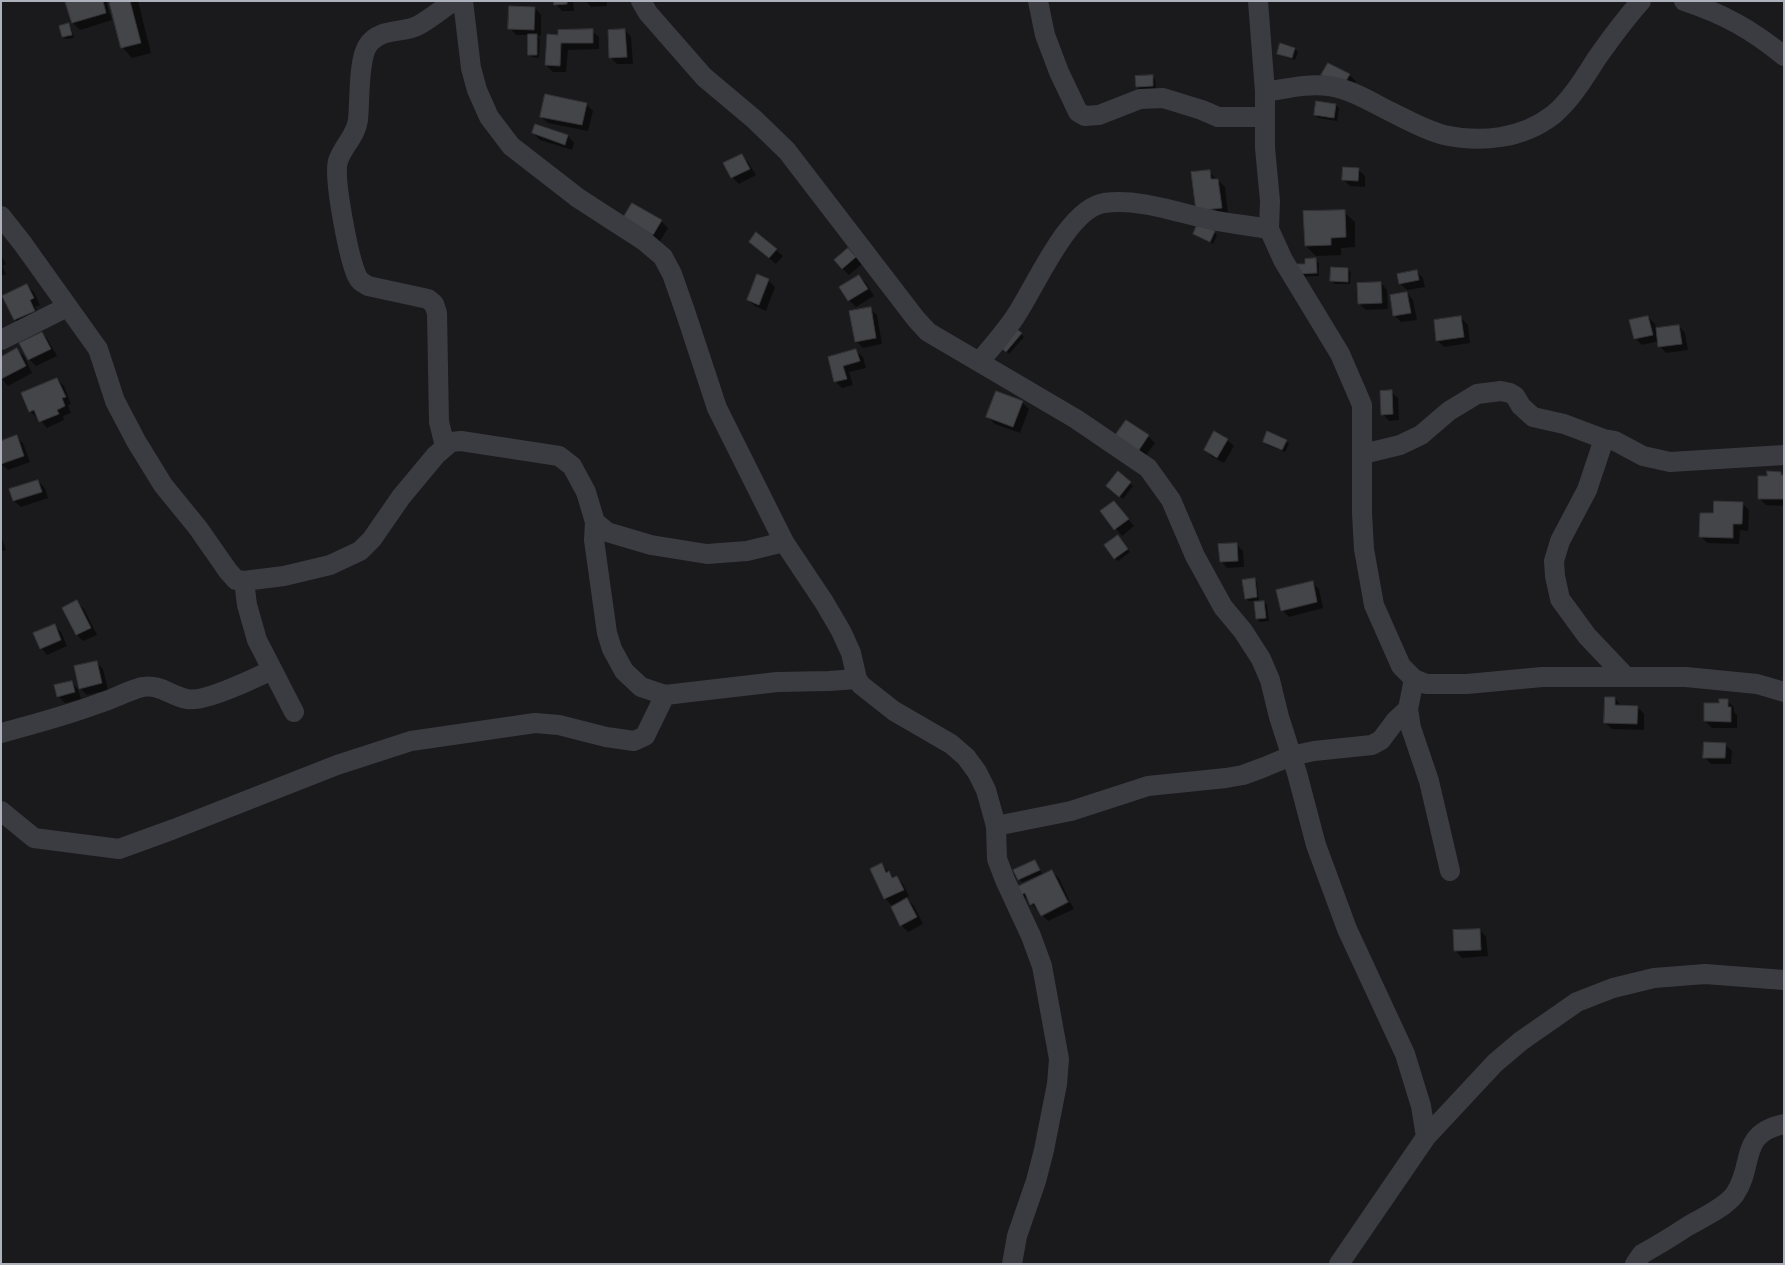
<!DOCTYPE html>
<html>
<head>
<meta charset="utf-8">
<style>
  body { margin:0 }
  #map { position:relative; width:1785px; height:1265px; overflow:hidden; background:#1a1a1c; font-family:"Roboto Condensed",sans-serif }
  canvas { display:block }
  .frame { position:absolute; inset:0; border:2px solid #adb1bb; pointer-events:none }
</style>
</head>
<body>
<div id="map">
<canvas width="1785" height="1265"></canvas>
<div class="frame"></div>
</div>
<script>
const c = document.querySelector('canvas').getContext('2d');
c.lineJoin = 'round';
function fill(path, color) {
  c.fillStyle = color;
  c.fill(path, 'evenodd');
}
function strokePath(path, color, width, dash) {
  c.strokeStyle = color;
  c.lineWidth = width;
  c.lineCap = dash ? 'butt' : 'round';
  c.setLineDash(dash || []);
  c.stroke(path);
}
fill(new Path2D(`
  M67,1H106L112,20L80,30L73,23Z
  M110,1H138L151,53L132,58L122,47Z
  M556,1H573L574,11H562L556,4Z
  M586,1H607V6L591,7Z
  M535,8L541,15V36H537L540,39L539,58L532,57L529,54L530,35H516L510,28Z
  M68,24L71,27L74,38L66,39L63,36Z
  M625,30L631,37L633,64H617L611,58Z
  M592,31L599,37V49L568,50L566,72H553L546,65L559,36Z
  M1295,49L1298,52L1295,60L1282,56L1279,53Z
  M1349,75L1356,81L1350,92L1330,81Z
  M1152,76L1155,79L1156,89L1140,90L1137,87Z
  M586,104L593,111L588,131L548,123L541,117Z
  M1336,105L1339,108L1337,121L1318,118L1315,115Z
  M533,133L568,136L574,143L572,150L540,140Z
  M741,155L748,162L756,175L739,184L732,177Z
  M1358,169L1365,176V187L1350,186L1343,179Z
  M1209,172L1225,187L1228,214L1204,217Z
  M1344,212L1355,222V247L1341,248V255L1316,256L1306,246Z
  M661,221L668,228L660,241L631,224Z
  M1214,232L1217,235L1213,244L1194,234Z
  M757,234L783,256L776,264L757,248Z
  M1,255L6,264L2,266L6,274L1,276Z
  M855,256L862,264L849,275L842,268Z
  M1316,260L1319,263V276L1299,277L1307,265Z
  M1348,269L1351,272L1350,284H1335L1332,281Z
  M1416,271L1423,278L1425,287L1407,290L1400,283Z
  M859,276L866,283L874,296L856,307L849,300Z
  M768,280L775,287L766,311L755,306L748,300Z
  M1381,283L1387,290L1388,309L1366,310L1359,304Z
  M27,286L34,292L40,305L35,307L40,317L22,326L15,320L4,296Z
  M1407,293L1413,300L1417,320L1401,322L1395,316L1391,296Z
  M870,309L877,315L882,344L863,348L856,341Z
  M1648,317L1655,324L1656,329L1679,326L1685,333L1688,350L1666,353L1660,346L1659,341L1642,345L1635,338Z
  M1461,318L1468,325L1470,343L1444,347L1437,340Z
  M42,333L48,340L57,356L36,366L29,359Z
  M1021,334L1024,337L1009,354L1003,349Z
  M17,350L24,356L32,373L8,386L1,378Z
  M856,351L863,357L866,368L849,372L853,385L842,388L835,381L829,358Z
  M57,379L64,386L71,404L68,405L71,413L63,416L64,420L47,428L38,417L37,418L30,411Z
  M1391,392L1398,398L1399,420L1389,421L1383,414Z
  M1022,402L1029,409L1020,433L995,424L988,417Z
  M1148,436L1155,443L1144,458L1122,444Z
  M16,437L23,443L30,462L8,470L1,464Z
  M1227,440L1234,446L1224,463L1212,457L1205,450Z
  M1286,441L1289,444L1285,452L1267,445L1264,442Z
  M1118,473L1133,486L1123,499L1111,489Z
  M1780,473L1784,477V506L1766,505L1759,498Z
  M38,481L45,488L48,498L21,507L14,501Z
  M1114,502L1134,526L1122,536L1102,512Z
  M1742,503L1749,510L1748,531L1740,530L1739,544L1707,543L1701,536L1715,515Z
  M1,536L6,550L1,551Z
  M1121,539L1130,552L1118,561L1115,558Z
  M1236,544L1243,551L1244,567L1227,568L1221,561Z
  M1254,580L1257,583L1259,600L1249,601L1246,598Z
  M1312,583L1319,589L1323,608L1289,617L1282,610Z
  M77,602L84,609L97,635L83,641L77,635Z
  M1264,602L1267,605L1269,621L1260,622L1257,619Z
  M55,626L61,632L67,646L47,655L41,648Z
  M96,662L103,669L108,690L87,695L80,688Z
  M71,682L78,689L81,699L65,703L58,696Z
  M1615,698L1622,707H1638L1644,714V730L1612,729L1605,723Z
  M1727,701L1734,707V712L1737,715V728H1712L1705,721L1720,704Z
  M1725,744L1732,751L1731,764H1711L1704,757Z
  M1035,861L1042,874L1022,882L1019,879Z
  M882,865L894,878L897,877L903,884L909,896L906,898L914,906L923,924L908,932L901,925L893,907L885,898Z
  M1052,872L1059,878L1069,900L1043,913V916L1022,894Z
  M1070,902L1074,909L1048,921L1043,916Z
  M1480,930L1486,937L1488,956L1462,958L1456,951Z`), '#0007');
const building = new Path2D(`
  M65,1H103L106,13L72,23Z
  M109,1H130L141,43L121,48Z
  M554,1H567V4L554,5Z
  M509,6L535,7L534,30L508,29Z
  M69,23L72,35L62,37L59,26Z
  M593,29V43H561L560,66L545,65L547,34L558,35V30Z
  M625,29L627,57L609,58L608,30Z
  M528,34H537V55H528Z
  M1280,43L1295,48L1292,58L1277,54Z
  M1328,63L1350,74L1343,86L1321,75Z
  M1153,75V86L1136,87L1135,76Z
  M545,94L587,103L582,125L540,117Z
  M1316,101L1336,104L1334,118L1314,115Z
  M535,124L568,135L565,145L532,133Z
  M742,154L750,169L731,178L723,163Z
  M1343,167L1359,168L1358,181L1342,180Z
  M1210,170L1211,179H1218L1222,208L1196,211L1191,172Z
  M632,203L662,220L653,235L623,218Z
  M1345,210L1346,237L1331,238V245L1305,246L1303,211Z
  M1198,223L1215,231L1210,242L1193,234Z
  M756,232L777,249L769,258L749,242Z
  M848,248L856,257L842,269L834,260Z
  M1316,258L1317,273L1295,274L1294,264H1305V259Z
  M1331,267L1348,268V282L1330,281Z
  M1417,270L1419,280L1399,284L1397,274Z
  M757,274L769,279L759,305L747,300Z
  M859,275L868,289L848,301L839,287Z
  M1381,282L1382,303L1358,304L1357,283Z
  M27,284L34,298L30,300L35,311L14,320L2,296Z
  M1407,292L1411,313L1393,316L1390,295Z
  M871,307L876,338L855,342L849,311Z
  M1461,316L1464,337L1436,341L1434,320Z
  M1648,316L1653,335L1634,339L1629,320Z
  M1679,325L1682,344L1658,347L1656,328Z
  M1014,327L1022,333L1006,352L998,346Z
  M42,332L51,349L28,360L19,343Z
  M17,348L26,366L1,379V357Z
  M856,349L860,361L843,366L847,379L834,382L828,357Z
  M57,378L66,397L62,398L65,406L57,410L59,414L39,422L34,410L29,412L21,393Z
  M1392,390L1393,414L1381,415L1380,391Z
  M996,391L1023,401L1013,427L986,417Z
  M1126,420L1149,435L1137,453L1114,437Z
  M1214,431L1228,439L1217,458L1204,450Z
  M1267,431L1287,440L1282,450L1263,442Z
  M17,435L24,456L1,464V441Z
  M1118,471L1131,482L1119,497L1106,486Z
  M1767,471L1781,472V475H1784V499H1758V476H1767Z
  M38,480L42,492L13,501L9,489Z
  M1114,501L1129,519L1114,530L1100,511Z
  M1714,501L1743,502L1742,524H1733V538L1699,537L1700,513H1713Z
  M1118,535L1128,549L1114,559L1104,545Z
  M1237,543L1238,561L1220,562L1218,544Z
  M1255,578L1257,597L1245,599L1242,580Z
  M1313,581L1317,602L1281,611L1276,590Z
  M77,600L91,628L76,635L62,608Z
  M1264,601L1266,618L1256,619L1254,602Z
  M55,624L61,640L40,649L33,633Z
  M97,661L102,683L79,689L74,666Z
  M72,681L75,692L57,697L54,685Z
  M1605,697H1615V705L1638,706L1637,724L1604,723Z
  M1719,699H1728V707H1731V722L1704,721V703H1719Z
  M1704,742L1726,743L1725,758H1703Z
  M1035,860L1040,870L1018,880L1013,870Z
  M882,863L886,873L889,871L892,878L897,876L904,890L884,899L870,869Z
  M1052,870L1068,902L1041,916L1034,903L1030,905L1025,893L1021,895L1017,887Z
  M907,898L917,917L900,926L891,907Z
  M1480,929L1481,950L1454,951L1453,930Z`);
fill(building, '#444549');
strokePath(building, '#343438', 1);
strokePath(new Path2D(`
  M463,1L471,68L477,90L489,117L511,146L578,198L643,240L663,257L672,274L685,311L717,408L784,542L824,602L841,631L851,653L857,679L861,685L894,711L951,744L966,757L977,772L986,790L996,826L997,859L1005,880L1031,936L1042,966L1059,1059L1057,1084L1044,1150L1036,1181L1017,1236L1012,1264
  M641,1L648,13L704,77L754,119L787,151L916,319L928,332L1076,419L1148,468L1171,500L1195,556L1223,607L1243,631L1261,659L1270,680L1279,717L1297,773L1316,845L1347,929L1405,1054L1421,1106L1426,1137L1339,1264
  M1038,1L1045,35L1059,72L1078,112L1085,116L1099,115L1140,99L1163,98L1202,110L1218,117H1264
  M1258,1L1265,92V148L1270,201L1269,229L1283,260L1340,354L1362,405V513L1364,549L1374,605L1401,666L1414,679L1426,684H1467L1542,677H1686L1757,684L1784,692
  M1684,1C1724,14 1752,30 1784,56
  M1265,92C1285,89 1308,83 1329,86C1349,89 1368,100 1385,109C1404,118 1424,130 1444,135C1481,143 1522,139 1553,115C1572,99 1584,78 1597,58C1611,38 1625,19 1641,1
  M1,216L23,244L98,349L115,401L136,441L163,485L198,528L228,571L236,580L244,581L284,576L330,565L360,551L372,539L401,497L436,455L451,442L461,441L559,456L572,466L586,492L595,522L607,532L651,545L707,554L747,551L784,542
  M1,340L67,307
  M979,362C992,347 1004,333 1015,317C1035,288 1067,209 1104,203C1141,198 1181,214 1217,221C1234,224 1252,226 1269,229
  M1604,439L1587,490L1560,541L1554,561L1555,576L1560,599L1587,636L1625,676
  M445,446L439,422L437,313L434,304L428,299L368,286C363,283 359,281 357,276C349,259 333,178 338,161C343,146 356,136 358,120C360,102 358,59 368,45C381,27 403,34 419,25C431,18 442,9 454,1
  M1363,454L1400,445L1421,435L1449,411L1477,394L1501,391L1510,393L1515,396L1521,406L1533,417L1564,424L1604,439L1615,441L1643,456L1670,462L1784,455
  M595,522L594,540L607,633L612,649L624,671L641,687L665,695L777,682L829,681L857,679
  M244,581L247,605L257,640L294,712
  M1414,679L1408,709L1411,728L1429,781L1450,871
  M1,733C35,724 68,715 100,703C111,700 134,688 143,687C160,684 171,696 187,699C204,703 255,678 272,670
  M1,811L34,838L119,849L174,829L337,765L411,741L535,723L559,725L606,737L634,741L645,736L665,695
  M996,826L1071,811L1148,786L1226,778L1243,775L1262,768L1291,756L1314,751L1372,745L1381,740L1396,720L1408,709
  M1426,1137L1495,1063L1521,1041L1577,1002L1613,988L1654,978L1705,974L1784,980
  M1635,1264L1642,1254C1658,1245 1673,1236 1688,1226C1702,1218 1726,1207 1735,1194C1755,1164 1738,1134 1784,1124`), '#3b3c41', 20);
</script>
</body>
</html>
